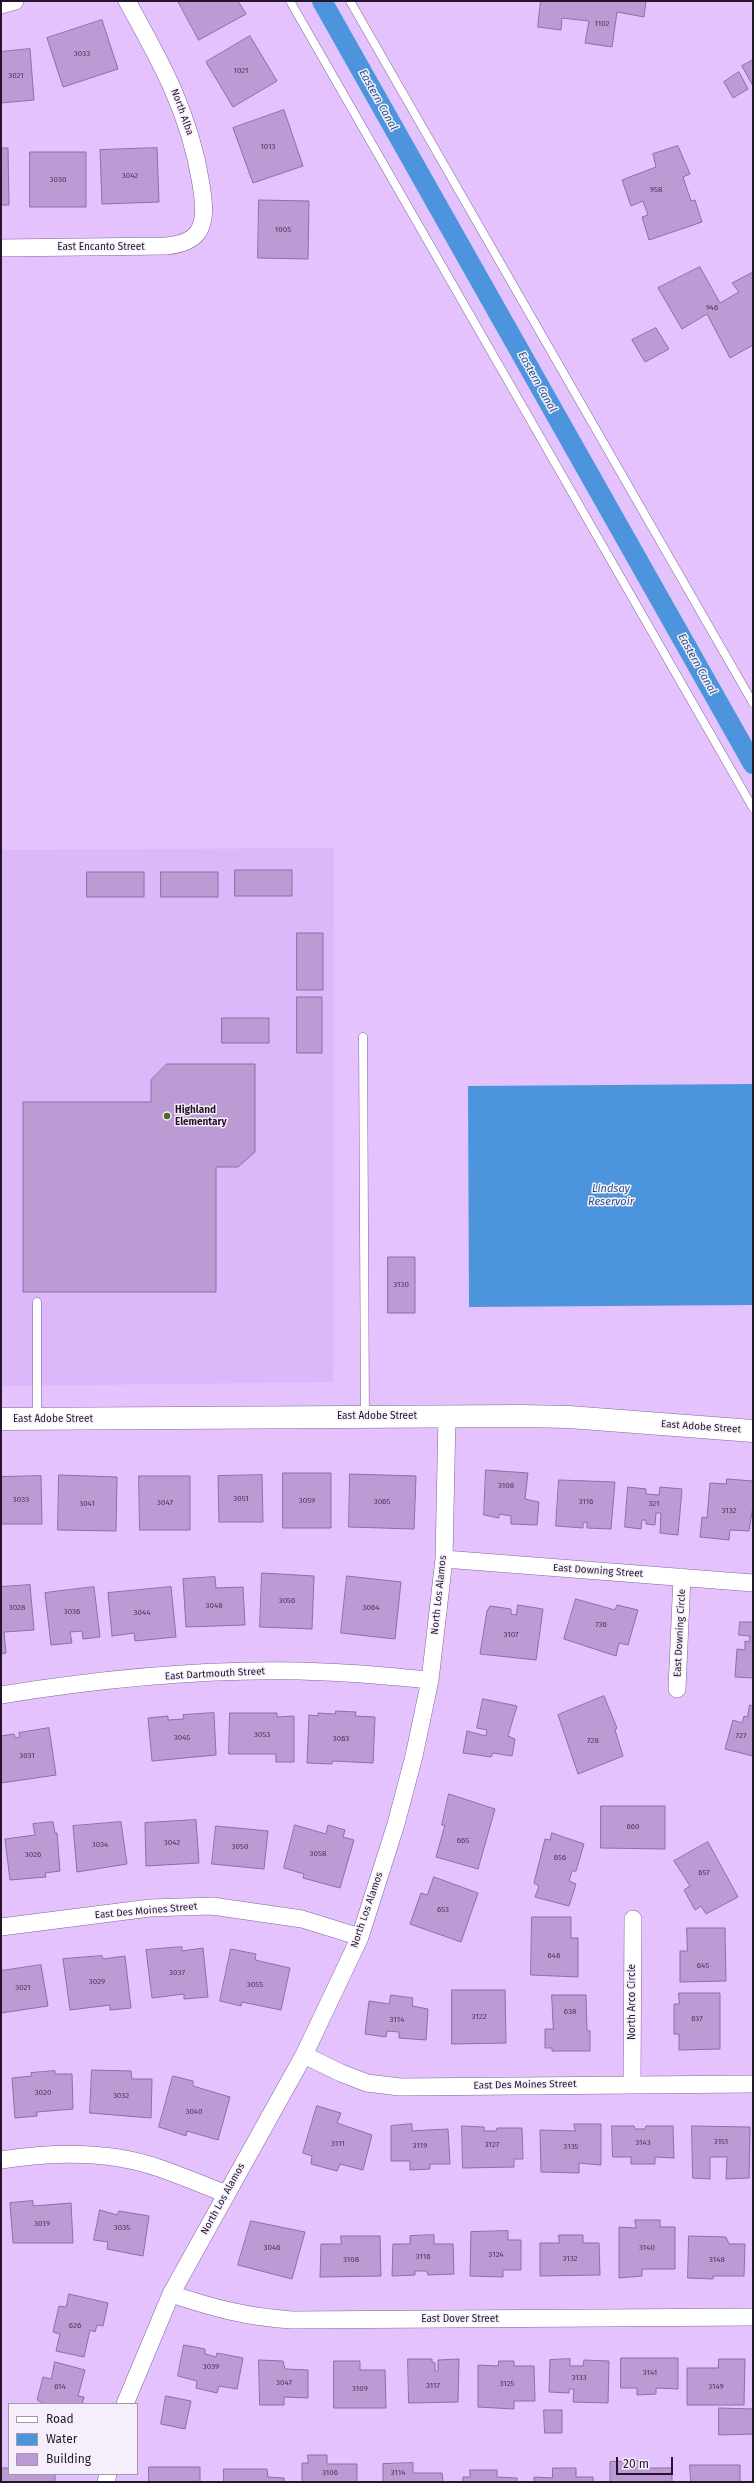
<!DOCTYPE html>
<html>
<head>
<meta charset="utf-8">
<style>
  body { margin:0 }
  #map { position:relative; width:754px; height:2483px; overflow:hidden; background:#e3c2fe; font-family:"Fira Sans",sans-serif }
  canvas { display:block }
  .frame { position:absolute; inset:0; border:2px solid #23162c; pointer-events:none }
  .legend { position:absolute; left:8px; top:2403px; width:130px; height:72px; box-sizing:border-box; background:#f6effb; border:1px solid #a298a8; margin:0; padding:5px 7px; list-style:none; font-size:12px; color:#23162c }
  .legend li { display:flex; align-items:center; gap:8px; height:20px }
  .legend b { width:20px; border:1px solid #a298a8 }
  .scale { position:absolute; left:616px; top:2457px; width:57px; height:18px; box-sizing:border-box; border:2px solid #23162c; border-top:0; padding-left:5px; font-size:12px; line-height:14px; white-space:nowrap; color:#23162c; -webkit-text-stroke:3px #f6effb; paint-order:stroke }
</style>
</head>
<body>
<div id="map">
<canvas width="754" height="2483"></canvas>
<div class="frame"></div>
<ul class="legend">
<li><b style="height:5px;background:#fff"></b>Road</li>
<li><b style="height:11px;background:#4c95dc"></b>Water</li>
<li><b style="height:11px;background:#bc9bd5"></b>Building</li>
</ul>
<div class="scale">20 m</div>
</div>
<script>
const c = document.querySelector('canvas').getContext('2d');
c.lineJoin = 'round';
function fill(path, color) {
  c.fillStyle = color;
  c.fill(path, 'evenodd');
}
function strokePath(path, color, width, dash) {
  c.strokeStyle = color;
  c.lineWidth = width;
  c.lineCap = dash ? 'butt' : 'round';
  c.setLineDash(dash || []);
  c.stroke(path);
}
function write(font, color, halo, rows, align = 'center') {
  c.font = font + ' "Fira Sans",sans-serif';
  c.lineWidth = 3;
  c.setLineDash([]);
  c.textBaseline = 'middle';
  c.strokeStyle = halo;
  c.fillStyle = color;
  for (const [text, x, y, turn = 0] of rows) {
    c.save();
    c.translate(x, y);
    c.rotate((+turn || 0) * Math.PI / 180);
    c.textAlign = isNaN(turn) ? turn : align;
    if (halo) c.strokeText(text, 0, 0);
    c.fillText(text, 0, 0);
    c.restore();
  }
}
fill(new Path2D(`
  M334,848L333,1382L1,1386V850Z`), '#dcb7f9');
fill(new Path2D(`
  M753,1084V1305L469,1307L468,1086Z`), '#4c95dc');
strokePath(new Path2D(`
  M322,1L753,764`), '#4c95dc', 20);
const building = new Path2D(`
  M178,1H238L246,14L199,40Z
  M541,1H646L644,17L617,12L612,47L585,43L589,21L562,18L561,30L538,27Z
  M102,20L118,69L63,87L47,38Z
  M250,36L277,81L233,107L206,62Z
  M30,49L34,100L1,103V52Z
  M753,60V86L742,66Z
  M739,72L748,89L733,98L724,82Z
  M284,110L303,166L253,183L233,128Z
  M678,146L690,174L683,177L691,201L695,200L702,222L649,240L642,217L648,215L643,201L631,206L622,180L656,167L653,154Z
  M1,148H8L9,205H1Z
  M157,148L159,202L102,204L100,150Z
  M30,152H86V207H30Z
  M259,200L309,201L308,259L258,258Z
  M700,267L720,303L739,292L732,283L753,272V345L730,358L707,314L682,329L658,288Z
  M656,328L669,349L645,362L632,340Z
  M235,870H292V896H235Z
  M87,872H144V897H87Z
  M161,872H218V897H161Z
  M297,933H323V990H297Z
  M297,997H322V1053H297Z
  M222,1018H269V1043H222Z
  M167,1064H255V1152L238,1167H216V1292H23V1102H151V1080Z
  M388,1257H415V1313H388Z
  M486,1470L528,1473L525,1499L539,1502L537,1525L511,1524V1516L499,1514V1518L484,1515Z
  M283,1473H331V1528H283Z
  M350,1474L416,1476L414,1529L349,1527Z
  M59,1475L117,1477L116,1531L58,1530Z
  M262,1475L263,1522H219L218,1476Z
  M41,1476L42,1524H1V1477Z
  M139,1476H190V1530H140Z
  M727,1479L753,1481V1506L749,1531L730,1530L729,1540L700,1537L702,1517L707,1518L710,1483L726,1484Z
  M559,1480L615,1482L611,1529L587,1528V1522L583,1523V1528L556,1526Z
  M628,1487L646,1489V1494L659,1495L660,1487L682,1489L678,1535L660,1533L661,1513H656L655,1525L646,1524V1520H642L641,1529L625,1527Z
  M262,1573L314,1576L312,1629L260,1627Z
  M347,1576L401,1582L395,1639L341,1633Z
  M215,1577L216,1588L243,1587L245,1625L186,1627L183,1579Z
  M30,1585L34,1630L4,1632L6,1653L1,1654V1587Z
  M94,1587L100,1637L83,1639L82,1631L70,1632L72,1643L51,1645L45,1593Z
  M171,1587L176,1637L135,1641L134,1633L112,1636L108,1593Z
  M576,1599L615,1610L617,1605L638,1610L628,1645L619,1643L616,1656L564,1639Z
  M518,1605L543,1609L536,1660L480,1654L487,1611L490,1606L511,1609V1614L516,1615Z
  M740,1622H753V1678L735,1677L737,1649L745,1650V1641L749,1642L750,1636L739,1635Z
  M604,1696L617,1728L615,1730L623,1756L578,1774L558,1715Z
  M483,1699L517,1706L508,1736L515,1739L512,1756L493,1753L491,1757L463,1753L467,1731L486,1736L487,1730L477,1728Z
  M750,1705L753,1706V1756L725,1749L733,1720L742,1723L744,1716L747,1717Z
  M336,1711L356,1712L355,1716L375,1717L373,1763L333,1761L332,1764L307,1763L309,1715L318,1716V1713L335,1714Z
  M214,1713L216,1755L152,1761L148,1718L168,1716V1720L184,1719L183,1715Z
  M230,1713H277V1717L294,1716V1762H276V1754H229Z
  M49,1728L56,1775L1,1783V1736L14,1734L15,1738L20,1737L19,1733Z
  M449,1794L495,1809L478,1869L436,1857L445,1825H442Z
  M601,1806H665V1849L601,1848Z
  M196,1820L199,1863L146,1866L145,1823Z
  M53,1822L55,1833H57L60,1871L45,1873L46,1877L10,1880L5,1839L35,1835L33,1824Z
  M121,1822L127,1864L77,1872L73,1826Z
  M295,1825L326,1834L328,1825L345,1830L343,1837L354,1840L340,1888L303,1878L304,1874L284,1868Z
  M216,1826L268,1831L264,1869L212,1864Z
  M552,1833L584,1844L576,1871H572L569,1881L576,1884L569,1906L535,1897L539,1886L534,1883L545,1839L550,1840Z
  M708,1842L738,1897L706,1914L701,1906L695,1910L684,1890L690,1886L674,1861Z
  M434,1877L478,1893L461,1942L410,1924L421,1893L427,1895Z
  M532,1917H571V1938H578V1977L531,1975Z
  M687,1928H725L726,1981L680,1982V1951H687Z
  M182,1947V1951L203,1948L208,1997L184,1999V1994L152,1998L146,1950Z
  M231,1949L256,1954L255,1960L290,1968L281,2010L242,2002L241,2006L220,2001Z
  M102,1956L103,1959L125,1956L131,2008L110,2010V2005L70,2010L63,1959Z
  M41,1965L48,2006L1,2013V1971Z
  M452,1990H505L506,2043L452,2044Z
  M679,1993H720V2049L679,2050V2034H674V2004H679Z
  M391,1995L413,1998L412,2006L428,2009L426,2040L399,2038V2032L387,2031L386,2037L365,2034L369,2001L389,2004Z
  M552,1995H586L587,2030L590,2031V2051H552V2048H545V2029H553Z
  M92,2070L131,2071L132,2079H152L151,2118L90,2113Z
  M55,2071V2074H72L73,2109L37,2112V2116L15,2118L12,2078L32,2076L31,2073Z
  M173,2076L193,2081V2086L230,2097L218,2140L187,2131L186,2136L159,2127Z
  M317,2106L341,2113L337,2123L372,2135L363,2170L340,2164L337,2171L311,2164L312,2156L303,2153Z
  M412,2124V2131L448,2129L450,2164H430V2169L410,2170V2161H391V2126Z
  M574,2124H601V2165L579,2163V2173L541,2172L540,2130L575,2131Z
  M462,2126L484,2127V2131H496L497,2128H522L523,2159H514V2167L463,2168Z
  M612,2126H634L635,2129H645L646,2126H673L674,2158L655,2157V2164H631V2157H613Z
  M692,2126L750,2127L749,2178L726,2179L727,2157H710V2179L693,2178Z
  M33,2201V2206L71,2203L73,2243H13L10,2203Z
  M100,2210L117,2215L119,2211L149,2216L143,2256L107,2249L108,2242L94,2240Z
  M635,2220H660V2227H675V2269H642V2276L619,2278V2227L636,2228Z
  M251,2221L305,2232L292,2279L238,2265Z
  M508,2231V2240H521V2270H503V2277L470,2276L471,2232Z
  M434,2235V2244H453L454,2274L428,2275L427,2271H415V2275L392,2276L393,2244H410V2236Z
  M559,2235H583V2243H599L600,2275L540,2276V2243H559Z
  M341,2236H380L381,2276L320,2277L321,2244H341Z
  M689,2236L726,2237L729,2244H745L744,2276H713V2279L688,2278Z
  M69,2294L108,2303L103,2326L97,2325L95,2332L90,2330L84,2357L56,2351L60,2334L53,2332L59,2306L66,2307Z
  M184,2345L205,2349V2354L216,2357L217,2353L243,2358L237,2389L219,2386L217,2393L196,2388L197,2381L178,2376Z
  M621,2358H678V2389L656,2388V2394L637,2395V2388H621Z
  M408,2359H432V2362L435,2363V2371H438V2360L459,2359L458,2402L409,2403Z
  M570,2359V2366H583L584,2360L609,2361L608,2403L573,2402L574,2389H569V2393L549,2392L550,2360Z
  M719,2359H745L744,2405H687V2368H718Z
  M259,2360L283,2361L285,2369L308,2370V2398L284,2397V2405H260Z
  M334,2361H360V2370H385L386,2408H334Z
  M499,2361H514V2366H534L535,2401H514V2409L478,2407V2365L498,2366Z
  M55,2362L85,2370L78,2396L84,2397L82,2404H45L37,2400L43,2377L51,2379Z
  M166,2396L191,2401L185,2429L161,2424Z
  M719,2408L753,2409V2434L719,2435Z
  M544,2410H562V2433H545Z
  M308,2455H327V2464H357V2482H302V2463H308Z
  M644,2461V2468H672V2482H610V2462Z
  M413,2463V2473H442L443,2482H383V2464Z
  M690,2465H740V2482H691Z
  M149,2467H200V2482H149Z
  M1,2468H9V2474H55V2482H1Z
  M553,2468H576V2477H593V2482H534V2477L552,2478Z
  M224,2469H267L268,2477L284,2478V2482H224Z
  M470,2470H497V2477L517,2478V2482H463V2477H470Z`);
fill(building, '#bc9bd5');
strokePath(building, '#8d6ea5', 1);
const lane = new Path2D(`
  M290,1L753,808
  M350,1L753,703
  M363,1037L365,1416
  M37,1302V1418`);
const street = new Path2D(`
  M1,5L15,1
  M1,248L166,246C177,245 191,242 198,232C207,218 203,199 201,184C190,114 161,62 127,1
  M444,1559L753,1583
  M677,1689L682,1577
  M1,1695C107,1678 217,1667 325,1672C360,1673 395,1677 430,1680
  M1,1927L150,1908L212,1906L302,1919L360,1937
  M304,2055L341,2073L367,2083L400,2087L753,2084
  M632,2084L633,1919
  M1,2160C52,2152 110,2151 159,2168C182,2176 204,2185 226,2194
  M171,2294C213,2308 247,2317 292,2320L753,2317
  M125,2404L171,2294L304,2055L360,1937L396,1824L414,1756L430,1680L444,1559L447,1416
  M106,2482L108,2474`);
const secondary = new Path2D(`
  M1,1419L522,1416L569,1417L753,1431`);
strokePath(lane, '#82649a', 9);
strokePath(street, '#82649a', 18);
strokePath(secondary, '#82649a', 23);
strokePath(lane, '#fff', 8);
strokePath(street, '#fff', 17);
strokePath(secondary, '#fff', 22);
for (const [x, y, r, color] of [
  [167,1116,4,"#4b6b21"]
]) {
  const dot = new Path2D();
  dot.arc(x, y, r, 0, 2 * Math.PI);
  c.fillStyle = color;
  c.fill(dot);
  strokePath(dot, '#f6effb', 1.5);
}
write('8px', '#493756', null, [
  ["1102",602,24],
  ["3033",82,54],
  ["1021",241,71],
  ["3021",16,76],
  ["1013",268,147],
  ["3042",130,176],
  ["3030",58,180],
  ["958",656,190],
  ["1005",283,230],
  ["946",712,308],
  ["3130",401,1285],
  ["3108",506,1486],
  ["3051",241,1499],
  ["3033",21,1500],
  ["3059",307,1501],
  ["3065",382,1502],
  ["3116",586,1502],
  ["3047",165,1503],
  ["3041",87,1504],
  ["321",654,1504],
  ["3132",729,1511],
  ["3056",287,1601],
  ["3048",214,1606],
  ["3028",17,1608],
  ["3064",371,1608],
  ["3036",72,1612],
  ["3044",142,1613],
  ["736",601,1625],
  ["3107",511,1635],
  ["3053",262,1735],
  ["727",741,1736],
  ["3045",182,1738],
  ["3063",341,1739],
  ["728",593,1741],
  ["3031",27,1756],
  ["660",633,1827],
  ["665",463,1841],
  ["3042",172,1843],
  ["3034",100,1845],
  ["3050",240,1847],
  ["3058",318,1854],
  ["3026",33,1855],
  ["656",560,1858],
  ["657",704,1873],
  ["653",443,1910],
  ["646",554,1956],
  ["645",703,1966],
  ["3037",177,1973],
  ["3029",97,1982],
  ["3055",255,1985],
  ["3021",23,1988],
  ["638",570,2012],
  ["3122",479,2017],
  ["637",697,2019],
  ["3114",397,2020],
  ["3020",43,2093],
  ["3032",121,2096],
  ["3040",194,2112],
  ["3151",721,2142],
  ["3143",643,2143],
  ["3111",338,2144],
  ["3127",492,2145],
  ["3119",420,2146],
  ["3135",571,2147],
  ["3019",42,2224],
  ["3035",122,2228],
  ["3046",272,2248],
  ["3140",647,2248],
  ["3124",496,2255],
  ["3116",423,2257],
  ["3132",570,2259],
  ["3108",351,2260],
  ["3148",717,2260],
  ["626",75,2326],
  ["3039",211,2367],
  ["3141",650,2373],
  ["3133",579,2378],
  ["3047",284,2383],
  ["3125",507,2384],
  ["3117",433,2386],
  ["614",60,2387],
  ["3149",716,2387],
  ["3109",360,2389],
  ["3106",330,2473],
  ["3114",398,2473]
]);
write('10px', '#23162c', '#f6effb', [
  ["North Alba",182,112,70],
  ["East Encanto Street",101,247],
  ["East Adobe Street",377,1416],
  ["East Adobe Street",53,1419],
  ["East Adobe Street",701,1427,4],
  ["East Downing Street",598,1571,4],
  ["North Los Alamos",439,1595,-84],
  ["East Downing Circle",680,1633,-87],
  ["East Dartmouth Street",215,1674,-3],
  ["North Los Alamos",367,1910,-71],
  ["East Des Moines Street",146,1911,-5],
  ["North Arco Circle",632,2002,-90],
  ["East Des Moines Street",525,2085,-1],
  ["North Los Alamos",223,2199,-61],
  ["East Dover Street",460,2319]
]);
write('bold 10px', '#23162c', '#f6effb', [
  ["Highland",175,1110],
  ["Elementary",175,1122]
], 'left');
write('italic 11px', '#235686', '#f6effb', [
  ["Eastern Canal",378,100,61],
  ["Eastern Canal",537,382,61],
  ["Eastern Canal",697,664,61],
  ["Lindsay",611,1189],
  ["Reservoir",611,1202]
]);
</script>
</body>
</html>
